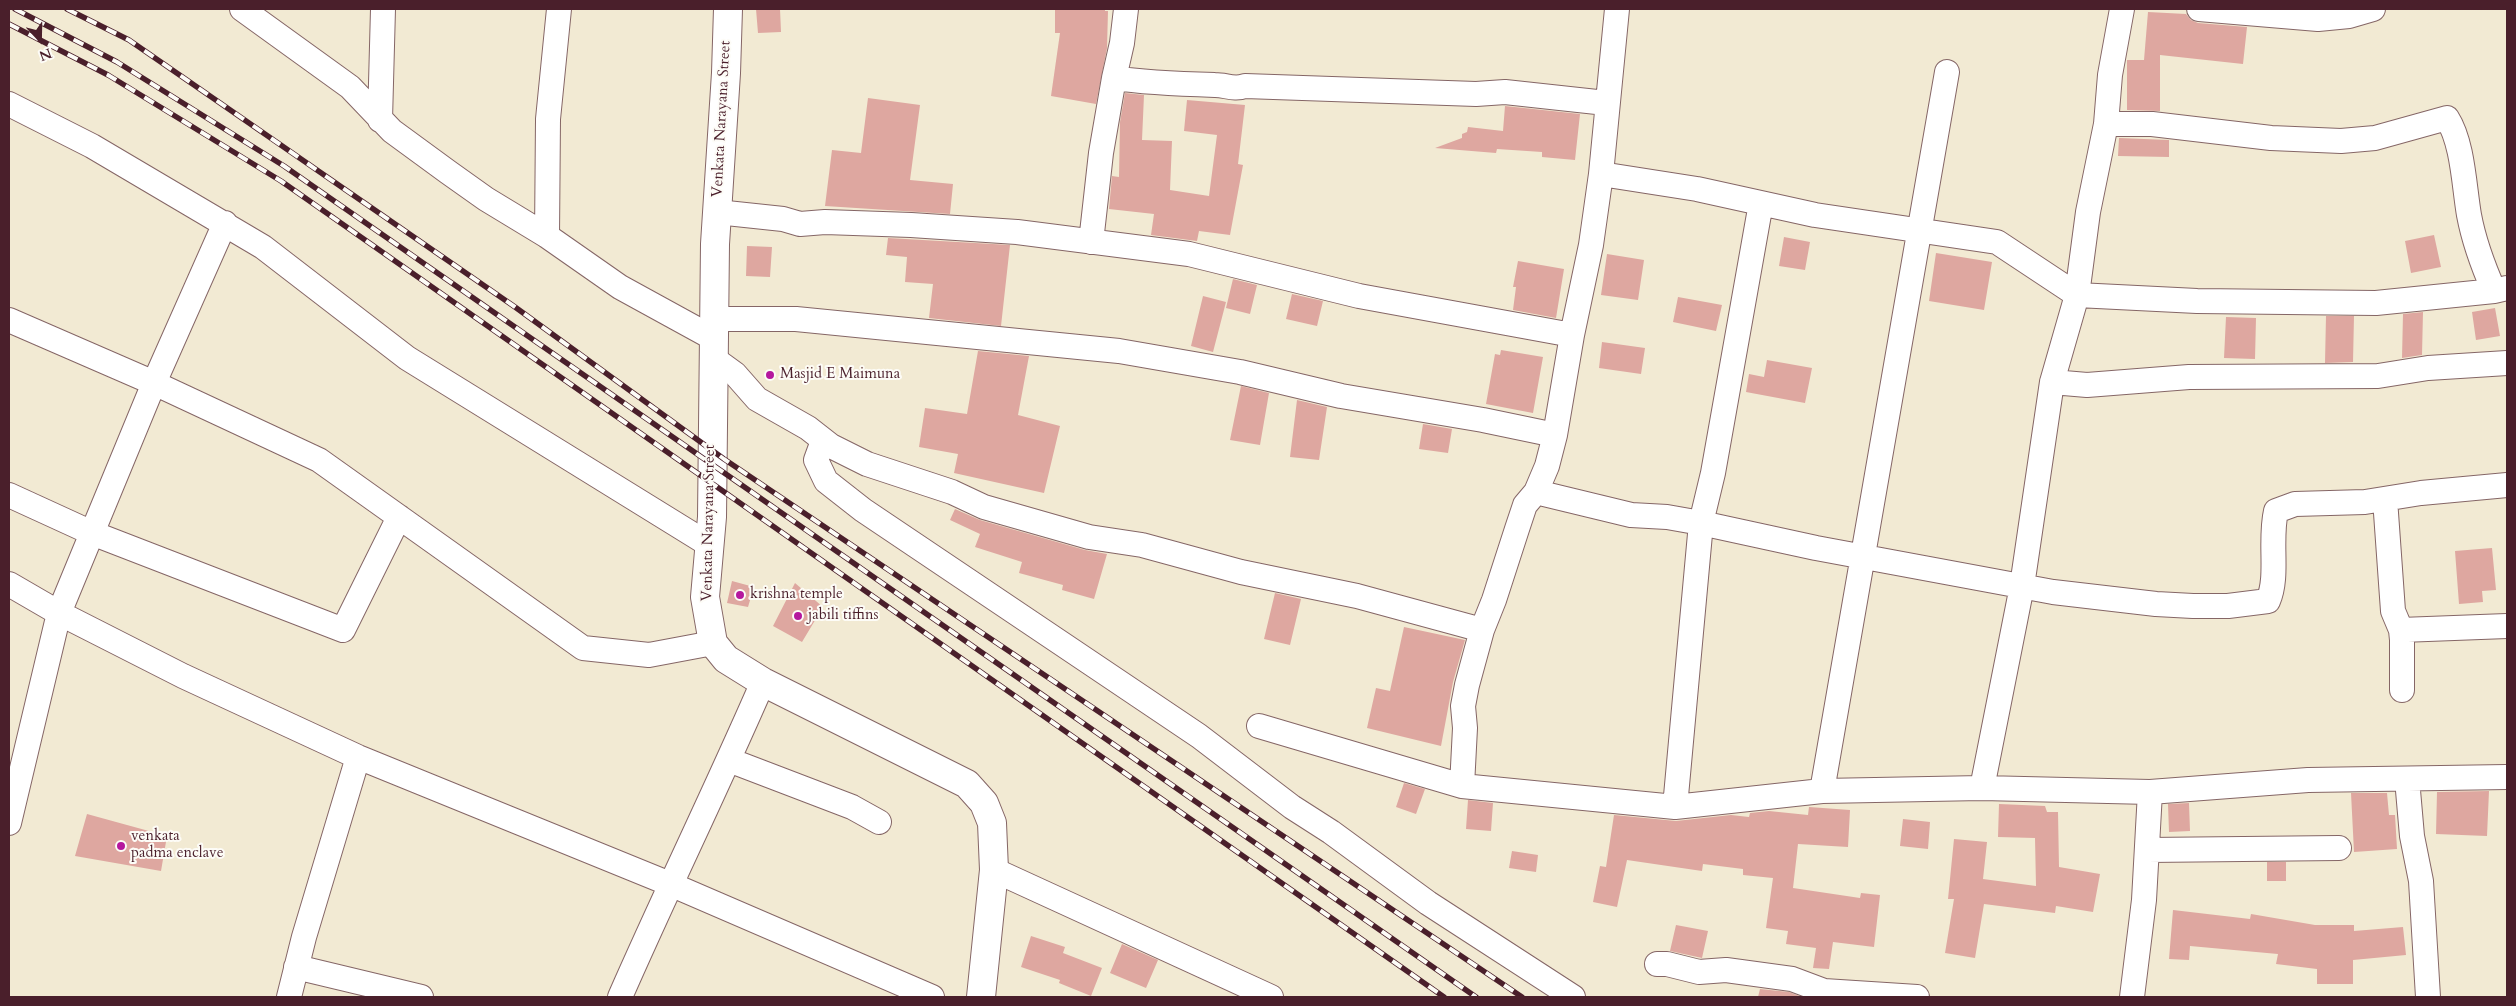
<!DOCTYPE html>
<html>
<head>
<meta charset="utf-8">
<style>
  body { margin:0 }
  #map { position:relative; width:2516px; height:1006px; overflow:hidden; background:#f2ead3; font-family:Cardo,serif }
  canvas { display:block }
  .frame { position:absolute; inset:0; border:10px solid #4a1f2b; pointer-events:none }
  .north { position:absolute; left:15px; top:15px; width:50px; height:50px; -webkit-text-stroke:4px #fdfcf7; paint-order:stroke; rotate:159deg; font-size:14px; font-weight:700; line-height:20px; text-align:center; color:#4a1f2b }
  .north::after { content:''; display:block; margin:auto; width:18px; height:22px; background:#4a1f2b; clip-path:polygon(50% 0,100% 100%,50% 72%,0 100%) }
</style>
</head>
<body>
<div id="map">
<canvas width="2516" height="1006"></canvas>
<div class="frame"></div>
<div class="north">N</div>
</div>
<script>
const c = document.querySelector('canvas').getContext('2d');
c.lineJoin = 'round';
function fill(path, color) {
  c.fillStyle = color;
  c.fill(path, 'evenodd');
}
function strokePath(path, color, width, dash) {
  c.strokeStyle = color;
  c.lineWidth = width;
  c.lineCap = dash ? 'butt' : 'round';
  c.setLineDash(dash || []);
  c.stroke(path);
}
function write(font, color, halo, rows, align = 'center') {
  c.font = font + ' Cardo,serif';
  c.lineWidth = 4;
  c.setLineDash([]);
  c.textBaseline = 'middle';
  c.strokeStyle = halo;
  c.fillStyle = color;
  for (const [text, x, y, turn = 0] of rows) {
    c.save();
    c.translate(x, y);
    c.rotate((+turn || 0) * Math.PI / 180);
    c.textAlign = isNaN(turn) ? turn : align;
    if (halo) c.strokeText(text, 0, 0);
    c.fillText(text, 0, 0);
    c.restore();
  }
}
fill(new Path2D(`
  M756,9H780L781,32L758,33Z
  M1055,9H1105V11H1108L1107,48L1096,104L1051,96L1060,33H1055Z
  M2148,12L2186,14L2191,20L2198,23L2247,27L2243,64L2160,55V111L2127,110V60H2144Z
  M1125,93L1144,95L1142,140L1172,141L1170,190L1209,196L1217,135L1184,131L1187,100L1245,105L1238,164L1243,165L1230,235L1199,231L1197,241L1151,235L1154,214L1109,209L1112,176L1119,177L1120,122Z
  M868,98L920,105L910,180L953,184L950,214L825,206L832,150L861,153Z
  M1505,106L1580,114L1575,160L1542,157V152L1497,149L1496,153L1435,148L1462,138V134L1467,132L1468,127L1503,131Z
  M2119,138L2169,140V157L2118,156Z
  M2434,235L2441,267L2411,273L2405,241Z
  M1784,237L1810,242L1805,270L1779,266Z
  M888,238L1010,245L1001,326L929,318L933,284L905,282L907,257L886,255Z
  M747,246L772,247L770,277L746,276Z
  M1936,253L1992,262L1984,310L1929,301Z
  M1607,254L1644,260L1638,300L1601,295Z
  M1518,261L1564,269L1556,318L1513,310L1516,287H1513Z
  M1233,279L1257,285L1250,314L1226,308Z
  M1292,294L1323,301L1317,326L1286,319Z
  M1203,296L1226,302L1213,352L1191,346Z
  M1678,297L1722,305L1716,331L1673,322Z
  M2495,308L2500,336L2476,340L2472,312Z
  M2423,312L2422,355L2402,358L2403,314Z
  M2326,316H2354L2353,362L2325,363Z
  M2226,317L2256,318L2255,359L2224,358Z
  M1602,342L1645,348L1641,374L1599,368Z
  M1501,350L1543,357L1533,413L1486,404L1495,354L1500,355Z
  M978,351L1029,356L1018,415L1060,426L1044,493L954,473L958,454L919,447L925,408L967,414Z
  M1767,360L1812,368L1805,403L1746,392L1749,374L1764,377Z
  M1241,386L1269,393L1260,445L1230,440Z
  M1297,400L1327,407L1319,460L1290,457Z
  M1423,424L1452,429L1448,453L1419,449Z
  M955,509L980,520L1085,550L1107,554L1094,599L1062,590L1063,585L1019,573L1022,562L975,547L980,534L950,520Z
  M2492,548L2496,590L2482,591L2483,602L2459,604L2455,551Z
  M732,581L754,587L748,607L727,603Z
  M795,583L823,607L802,642L773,626Z
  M1275,593L1301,599L1290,645L1264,639Z
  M1404,627L1465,640L1453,682L1441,746L1367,728L1376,688L1390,691Z
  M1404,783L1425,789L1416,814L1396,807Z
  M2489,791L2487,836L2436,834L2437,792Z
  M2351,793H2387L2389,815H2395L2397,849L2354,852Z
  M1468,800L1493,803L1491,831L1466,829Z
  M2189,803L2190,831L2169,832L2168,804Z
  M1999,804L2045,806L2047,812H2058L2059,867L2100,874L2093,912L2056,906L2055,913L1984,904L1975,958L1945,953L1954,899H1948L1954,839L1987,842L1983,879L2036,886L2035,838L1998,837Z
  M1809,807L1850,810L1848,847L1798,844L1793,888L1860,898L1861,893L1880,895L1874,947L1833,942L1829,969L1813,968L1816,948L1786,944L1788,931L1766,928L1773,878L1743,875V869L1703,864L1702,871L1627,860L1617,907L1593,902L1600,866L1606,867L1614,815L1676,821L1731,815L1749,817L1750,813L1769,811L1808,815Z
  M87,814L167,836L161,871L75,856Z
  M1903,819L1930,822L1928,849L1900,846Z
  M1512,851L1538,855L1536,872L1509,868Z
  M2267,862H2286V881H2267Z
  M2173,910L2250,919L2251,914L2315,925H2354V931L2403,927L2406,955L2353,960V984H2317V969L2276,964L2278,954L2190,946L2189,960L2169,959Z
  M1676,925L1708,931L1702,958L1670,951Z
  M1031,936L1065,947L1063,953L1102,968L1091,996L1059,983L1060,980L1021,967Z
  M1122,944L1158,960L1146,988L1110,973Z
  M1760,989L1789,992L1802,997H1758Z`), '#dea7a0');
const minor = new Path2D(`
  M242,9L350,87L392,131L448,172L486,199L547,236L548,119L559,9
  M2122,9L2110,75L2106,124L2088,212L2077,295L2197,301L2376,303L2494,291
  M2199,9L2318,19L2349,16L2373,9
  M1114,78C1147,83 1181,84 1215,85C1226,85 1234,90 1245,86L1476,94L1505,92L1606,103
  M9,104L92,146L263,247L407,358L708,544
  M380,120L383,9
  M2106,124H2152L2271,138L2341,141L2375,138L2447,118C2463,143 2464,186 2469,215C2474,242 2483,266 2494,291L2507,288
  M717,212L783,219L800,224L825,222L911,225L1017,232L1189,254L1359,296L1572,335
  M547,236L620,287L713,338
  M1091,242L1101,153L1114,78L1122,43L1126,9
  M713,319H796L1119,351L1240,372L1341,396L1483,420L1555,435
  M9,320L154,383L319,460L583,648L649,655L713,643
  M713,358L735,374L757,399L808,428L831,446
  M2052,382L2087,385L2189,377L2378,376L2428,368L2507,363
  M1536,492L1631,515L1667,517L1701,523L1816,548L2053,592L2156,604L2193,606H2228L2268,601C2279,576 2269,541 2276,511L2295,504L2365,502L2421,493L2507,485
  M9,495L92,533L343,630L399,517
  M2385,499L2393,611L2401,630L2402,640V690
  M9,584L59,613L183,676L358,757L670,884L932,997
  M1482,630L1357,596L1241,572L1142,545L1089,537L984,507L952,492L867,464L831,446L820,449L816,460L826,481L863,510L1199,736L1292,807L1331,832L1428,903L1573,997
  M2401,630L2507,626
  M1259,726L1462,786L1675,807L1822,791L1982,788L2022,586L2052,382L2077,295L1997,242L1815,215L1697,189L1601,174
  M729,760L852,807L879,822
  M2407,779L2412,836L2421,881L2428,997
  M1462,786L1465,728L1463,706L1467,685L1482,630L1494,600L1517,529L1525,505L1536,492L1547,466L1555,435L1572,335L1591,245L1601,174L1617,9
  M1982,788L2150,792L2308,780L2507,777
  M1822,791L1947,72
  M1675,807L1701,523L1713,473L1761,203
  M9,823L59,613L154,383L225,223
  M2148,850L2339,848
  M994,870L1271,997
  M1657,964H1667L1699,972L1726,970L1792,979L1824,991L1917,997
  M296,967L421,997
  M289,997L304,937L358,757
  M620,997C666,892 717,788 763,682
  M2132,997L2144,900L2150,792`);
const tertiary = new Path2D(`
  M728,9L726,73L715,244L712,517L705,597L713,643L726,659L763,682L967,784L984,803L992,823L994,870L981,997`);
strokePath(minor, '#856666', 26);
strokePath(tertiary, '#856666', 30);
strokePath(minor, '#fff', 24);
strokePath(tertiary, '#fff', 28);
const rail = new Path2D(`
  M15,9L117,62L284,166L1476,997
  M67,9L129,40L515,307L724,459L1522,997
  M9,24L108,75L281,181L1444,997`);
strokePath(rail, '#4a1f2b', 5.5);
strokePath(rail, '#fdfcf7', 4, [11]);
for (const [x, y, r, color] of [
  [770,375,5,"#b5179e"],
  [740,595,5,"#b5179e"],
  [798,616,5,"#b5179e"],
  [121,846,5,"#b5179e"]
]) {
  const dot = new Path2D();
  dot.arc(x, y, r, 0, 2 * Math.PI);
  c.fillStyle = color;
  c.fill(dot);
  strokePath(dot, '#fdfcf7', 2);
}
write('15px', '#4a1f2b', '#fdfcf7', [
  ["Venkata Narayana Street",722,119,-87],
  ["Venkata Narayana Street",709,523,-89]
]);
write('15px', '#4a1f2b', '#fdfcf7', [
  ["Masjid E Maimuna",780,375],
  ["krishna temple",750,595],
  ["jabili tiffins",808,616],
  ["venkata",131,837],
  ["padma enclave",131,854]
], 'left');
</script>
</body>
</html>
